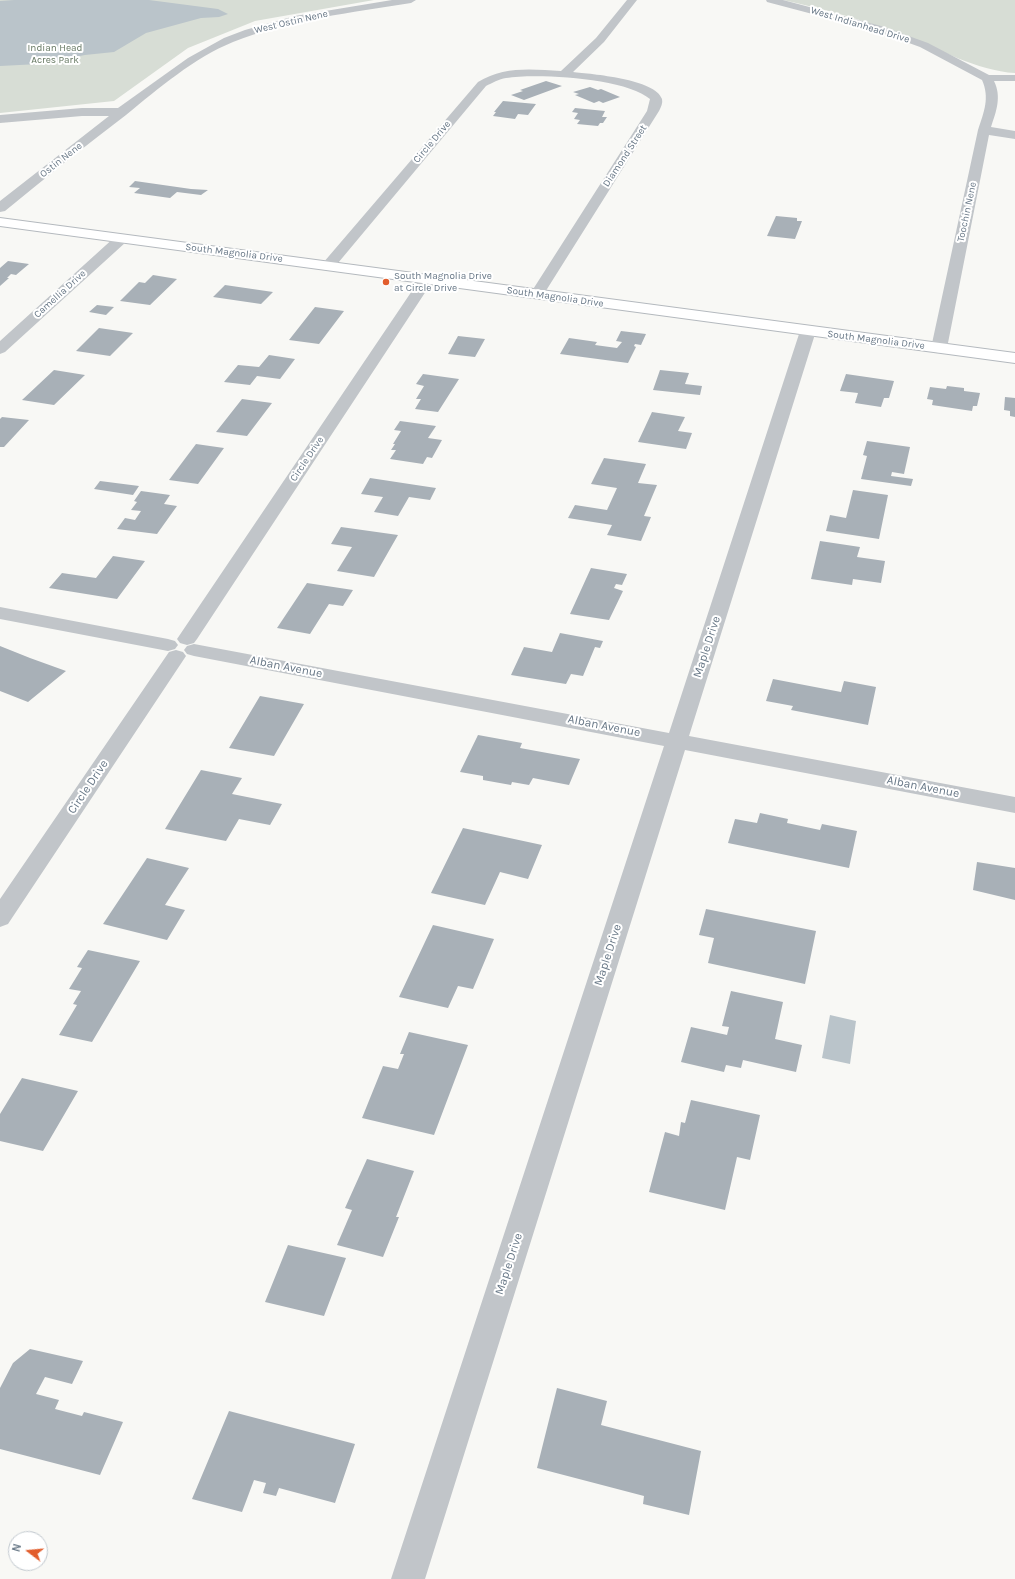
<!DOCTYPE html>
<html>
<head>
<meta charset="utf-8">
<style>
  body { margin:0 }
  #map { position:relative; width:1015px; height:1579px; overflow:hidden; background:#f8f8f5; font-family:Karla,sans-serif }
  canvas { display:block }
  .north { position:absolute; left:8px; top:1531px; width:40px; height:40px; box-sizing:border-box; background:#fff; border:1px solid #c2c9cf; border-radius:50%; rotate:286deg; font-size:11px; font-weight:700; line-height:16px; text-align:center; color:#677786 }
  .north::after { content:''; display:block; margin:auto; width:14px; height:18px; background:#e25d2c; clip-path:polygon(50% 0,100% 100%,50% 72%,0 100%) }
</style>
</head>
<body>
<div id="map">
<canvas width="1015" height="1579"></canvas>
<div class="north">N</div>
</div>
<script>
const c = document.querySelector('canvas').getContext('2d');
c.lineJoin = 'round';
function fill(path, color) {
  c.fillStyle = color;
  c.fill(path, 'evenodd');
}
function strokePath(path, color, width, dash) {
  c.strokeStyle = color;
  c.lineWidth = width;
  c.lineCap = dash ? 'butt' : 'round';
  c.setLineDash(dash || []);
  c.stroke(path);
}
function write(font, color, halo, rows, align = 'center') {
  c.font = font + ' Karla,sans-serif';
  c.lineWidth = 4;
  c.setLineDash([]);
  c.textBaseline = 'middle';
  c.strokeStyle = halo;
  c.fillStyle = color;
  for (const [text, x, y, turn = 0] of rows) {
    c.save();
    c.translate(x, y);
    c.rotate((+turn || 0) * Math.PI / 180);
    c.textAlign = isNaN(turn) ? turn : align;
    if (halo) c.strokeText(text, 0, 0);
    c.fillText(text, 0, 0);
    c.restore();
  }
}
fill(new Path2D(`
  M0,0H374L255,21L188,48L114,101L0,113Z
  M783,0H1015V73C977,71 938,48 903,35C864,20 824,9 783,0Z`), '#d7ddd5');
fill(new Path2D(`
  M14,0H149L218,9L228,14L219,17L201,18L146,33L114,52L85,55L39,64L0,66V1Z
  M830,1015L856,1021L850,1064L822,1058Z`), '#bac4ca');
fill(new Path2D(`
  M546,81L562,86L524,100L511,95L523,91L520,90Z
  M590,87L598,90L601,89L620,97L603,103L599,101L594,103L575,95L579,94L573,92Z
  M503,101L536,104L528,115L518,114L515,119L493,116L496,112H494Z
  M575,108L605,111L602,117H607L603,123H600L598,126L577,124L580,120L574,119L578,113L572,112Z
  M135,181L191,189L208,190L201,195L177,192L170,198L134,193L140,188L129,187Z
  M776,216L797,218V221H802L795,239L767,236Z
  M8,261L29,264L16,275L11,274L7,278H9L0,286V268Z
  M153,275L177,279L150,305L120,301L139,282L145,283Z
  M225,285L273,292L261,304L213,297Z
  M97,305L114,307L106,315L89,312Z
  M315,307L344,311L319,344L289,340Z
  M99,328L133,333L110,356L76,351Z
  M621,331L646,334L641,345L635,344L634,346L636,347L628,363L560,354L569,338L597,342L595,345L617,348L622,342L616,341Z
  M458,336L485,339L475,357L448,354Z
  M269,355L295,359L280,379L257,376L250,385L224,382L238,365L259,367Z
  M54,370L85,375L54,405L22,400Z
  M660,370L689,373L685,384L702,386L700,395L653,390Z
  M423,374L459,379L438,412L415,409L421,399H416L424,386L416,384Z
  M846,374L894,381L889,398H884L881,407L855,403L858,393L840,391Z
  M947,386L964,388V391L980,393L977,406H973L972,411L932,405L933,400L927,399L930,387L946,389Z
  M1005,397L1015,398V417L1010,416V411L1004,410Z
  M242,399L272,403L247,436L216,432Z
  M652,412L685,417L678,431L692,433L686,449L638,442Z
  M2,417L29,420L4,447H0V419Z
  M400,421L436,426L428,438L442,440L432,458L427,457L423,464L390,459L396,450H391L395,444H393L401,431L394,430Z
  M867,441L910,447L904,474L892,472L891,476L913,479L911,486L861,479L867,456L863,455Z
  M196,444L224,448L198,484L169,480Z
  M604,458L646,464L638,483L657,485L644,516L651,517L641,541L607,535L612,525L568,518L575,505L607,510L617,488L591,484Z
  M370,478L416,485L436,488L430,500L409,497L398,516L374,512L383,497L361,494Z
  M100,481L139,486L133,495L94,489Z
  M853,490L888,495L879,539L826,531L830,515L846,518Z
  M141,491L170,495L164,504L177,506L157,534L117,529L125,518L135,520L141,511L131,510L137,502L134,501Z
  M341,527L398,535L374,577L337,571L352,547L331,544Z
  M820,541L860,547L857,557L885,561L881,583L853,579L852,585L811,579Z
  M113,556L145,561L117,599L49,588L62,573L96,578Z
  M591,568L627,574L622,585L616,584L614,588L623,591L609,620L570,614Z
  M307,583L353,590L343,606L329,604L310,634L277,628Z
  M560,633L603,641L600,648L595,647L583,676L571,674L566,684L511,675L524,647L552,652Z
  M0,646L30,658L66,671L28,702L0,691Z
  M773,679L841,692L844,681L876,687L868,725L791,710L793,706L766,701Z
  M260,696L304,704L274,756L229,748Z
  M478,735L522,743L520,748L580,759L569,785L533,778L529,785L512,782L511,785L483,780V776L460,772Z
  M201,770L242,778L232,794L282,804L270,825L239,819L226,841L165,829Z
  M760,813L788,819L787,823L820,830L822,824L857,831L849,868L728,843L735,819L757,823Z
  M463,828L542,845L528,879L500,872L485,905L431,893Z
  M147,858L189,868L165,905L185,910L167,940L103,924Z
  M977,862L1015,868V900L973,890Z
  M706,909L816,931L805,984L708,963L714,938L699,935Z
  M433,925L494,939L473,989L458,986L448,1008L399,997Z
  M88,950L140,961L92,1042L59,1035L77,1005L73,1004L81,991L69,989L82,968L77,967Z
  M731,991L783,1002L775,1039L802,1045L796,1072L743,1060L741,1068L726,1065L724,1072L681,1062L691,1027L727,1035L729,1027L722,1026Z
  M409,1032L468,1045L434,1135L362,1118L383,1066L398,1069L404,1054H400Z
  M22,1078L78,1091L43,1151L0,1141V1114Z
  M691,1100L760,1115L750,1160L737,1157L725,1210L649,1192L665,1132L679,1136L681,1122L685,1123Z
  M367,1159L414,1171L396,1217H399L383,1257L337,1245L352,1210L345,1208Z
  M288,1245L346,1258L324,1316L265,1302Z
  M30,1349L83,1361L72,1384L45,1377L36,1394L59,1400L55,1409L82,1416L84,1412L123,1422L100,1475L0,1449V1388L13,1363Z
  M557,1388L607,1401L601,1425L701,1451L689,1515L643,1504L644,1496L537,1468Z
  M229,1411L355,1444L335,1503L279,1488L276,1496L263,1493L266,1483L254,1480L242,1512L192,1499Z`), '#a8b0b7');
const secondary = new Path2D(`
  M0,218L1015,353V363L0,226Z`);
strokePath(secondary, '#b4b9be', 2);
fill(new Path2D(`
  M392,0H416L411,3C351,13 290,19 233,42C194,58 159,88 126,115C85,146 45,178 5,211L0,212V201L109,116H82L0,123V115L82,108H118L188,58L224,38L245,30L295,16Z
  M627,0H637L604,42L573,72C591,74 656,79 662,99C663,103 661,107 659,111L542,297L537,298L532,297L530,294L647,111L650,99C626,78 537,73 506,78C499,79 492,83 486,86L333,269L328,270L323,269L321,266L323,263L478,82C503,66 532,69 561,71L596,38Z
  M766,0H783L881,26L928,43L989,75H1015V81H994C1002,97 996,112 991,127L1015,131V139L989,135L947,348L944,351L939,353L934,351L931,348L978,130C984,112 990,98 982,80L920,47L873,30L767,2Z
  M121,235L126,236L128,239L126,242L5,352L0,354V341L116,236Z
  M808,326L813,328L816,331L689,736L1015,797V813L685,750L425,1579H391L664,746L194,656L187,654L184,650L187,646L194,644L669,733L800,331L803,328Z
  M0,607L168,639L175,641L178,645L175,649L168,651L0,619Z`), '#c1c5c9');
fill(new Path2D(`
  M427,275L432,276L434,279L197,639L194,643L187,645L180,643L177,639L420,279L422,276Z
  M176,650L183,652L186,656L8,924L0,927V899L169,652Z`), '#c1c5c9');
fill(secondary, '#fff');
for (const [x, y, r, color] of [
  [386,282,4,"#e25d2c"]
]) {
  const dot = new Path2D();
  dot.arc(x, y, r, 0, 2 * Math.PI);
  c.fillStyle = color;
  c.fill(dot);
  strokePath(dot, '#fff', 1.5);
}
write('10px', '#677786', '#fff', [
  ["West Ostin Nene",291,22,-13],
  ["West Indianhead Drive",860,25,17],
  ["Circle Drive",432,142,-50],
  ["Diamond Street",625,156,-57],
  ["Ostin Nene",61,160,-38],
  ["Toochin Nene",967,212,-78],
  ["South Magnolia Drive",234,253,7],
  ["Camellia Drive",60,294,-42],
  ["South Magnolia Drive",555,297,8],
  ["South Magnolia Drive",876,340,7],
  ["Circle Drive",307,459,-56]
]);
write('10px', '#667862', '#fff', [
  ["Indian Head",55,48],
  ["Acres Park",55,60]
]);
write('10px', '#677786', '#fff', [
  ["South Magnolia Drive",394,276],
  ["at Circle Drive",394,288]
], 'left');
write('12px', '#677786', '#fff', [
  ["Maple Drive",707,647,-72],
  ["Alban Avenue",286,667,11],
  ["Alban Avenue",604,726,11],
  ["Circle Drive",88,787,-56],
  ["Alban Avenue",923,787,11],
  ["Maple Drive",608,955,-72],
  ["Maple Drive",509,1264,-72]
]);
</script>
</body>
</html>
